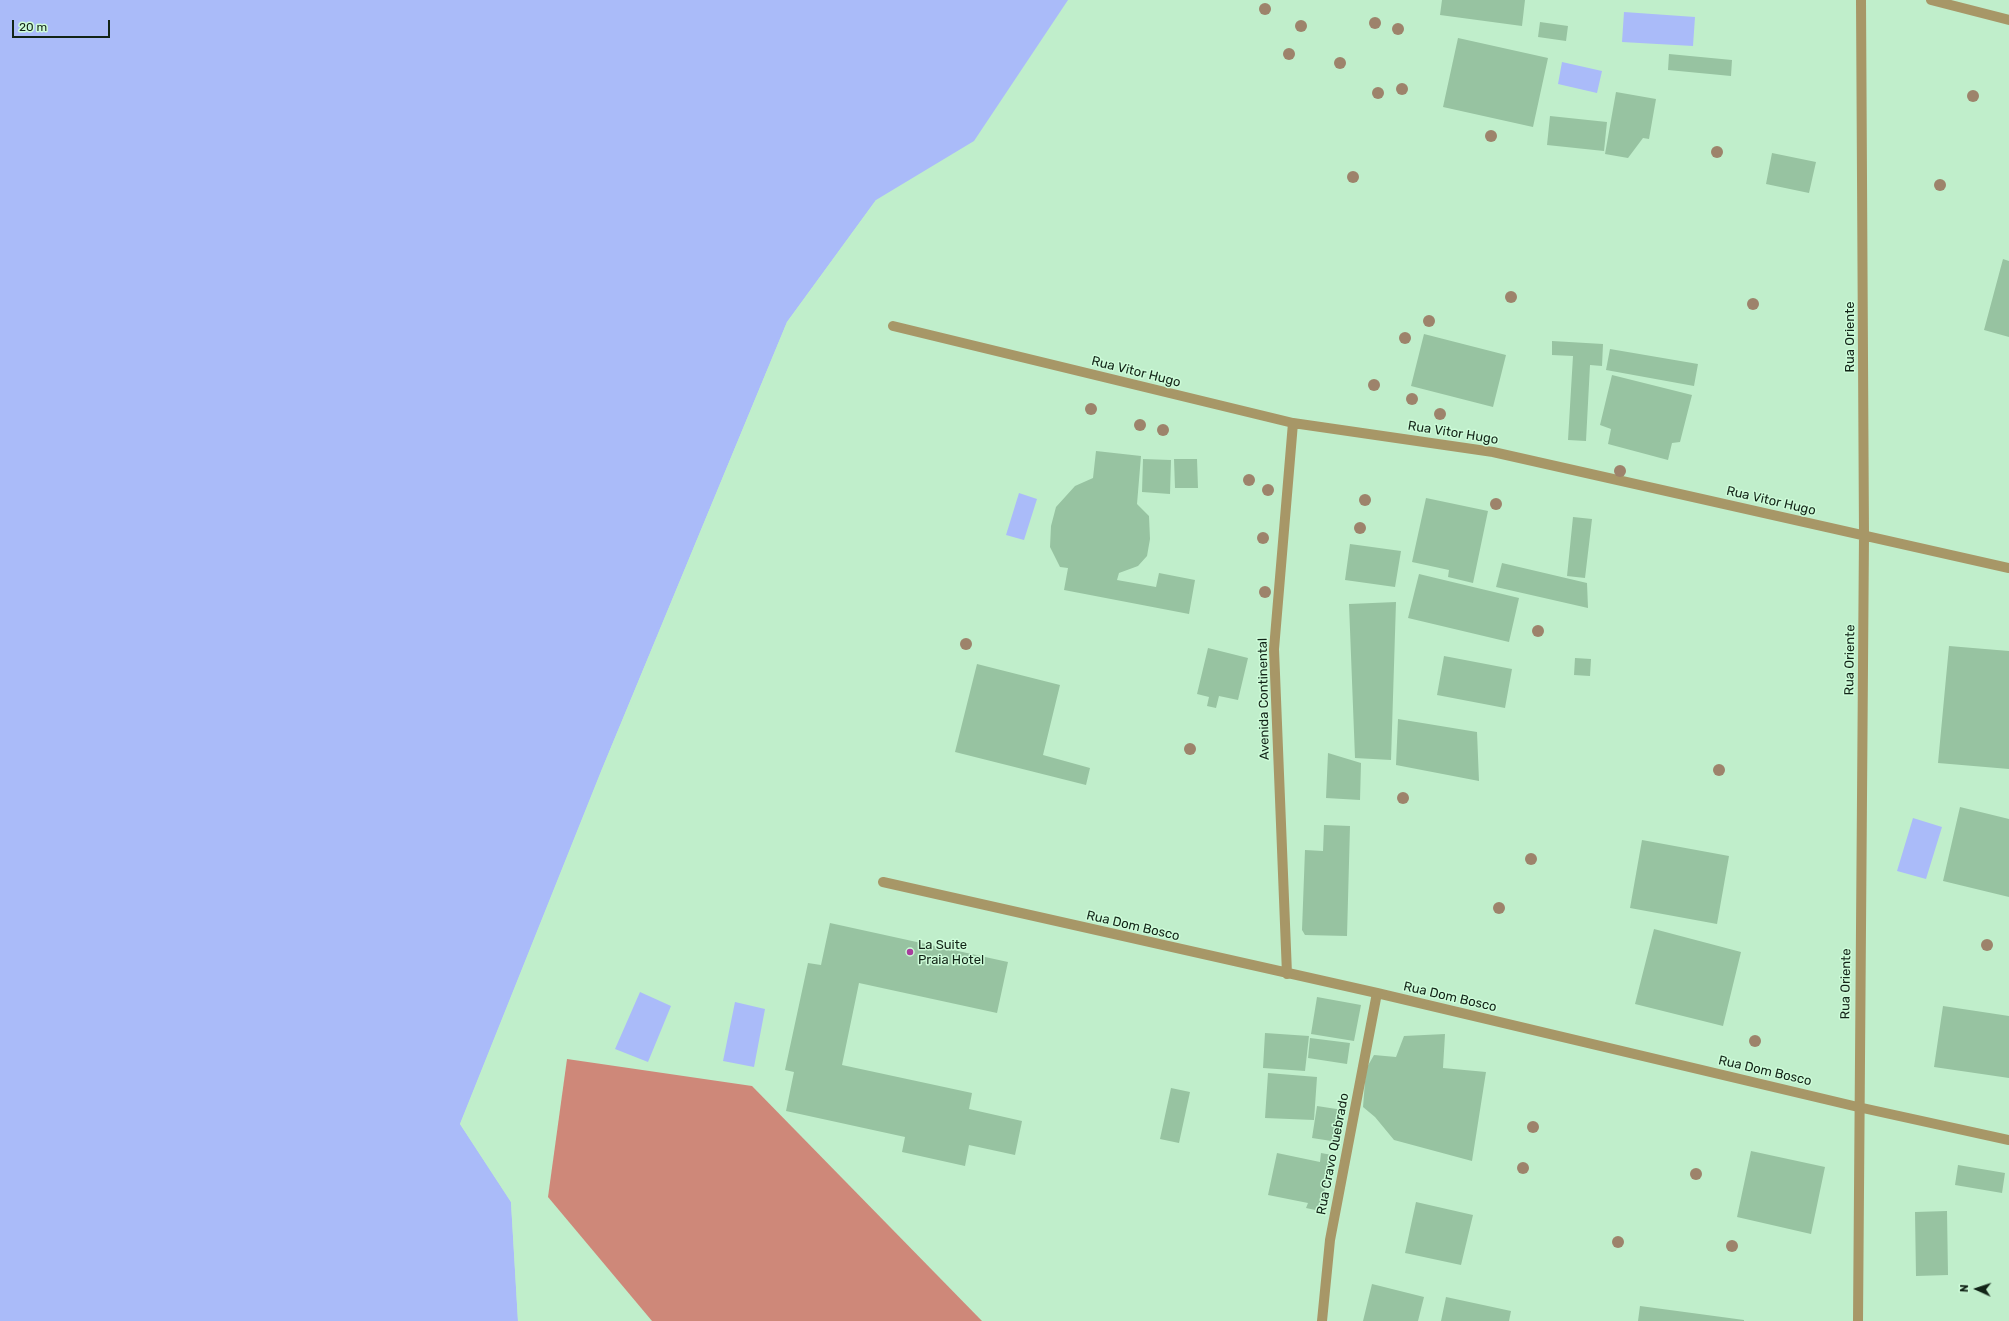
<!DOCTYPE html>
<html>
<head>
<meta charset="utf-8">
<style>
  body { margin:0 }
  #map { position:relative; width:2009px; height:1321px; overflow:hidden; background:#c0eecb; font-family:Rubik,sans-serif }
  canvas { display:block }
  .north { position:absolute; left:1957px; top:1269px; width:40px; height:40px; -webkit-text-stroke:3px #cdfbd8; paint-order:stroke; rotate:273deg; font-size:11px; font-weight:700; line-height:16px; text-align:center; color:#122417 }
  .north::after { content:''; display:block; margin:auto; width:14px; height:18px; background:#122417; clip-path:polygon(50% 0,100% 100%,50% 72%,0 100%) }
  .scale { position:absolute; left:12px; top:20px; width:98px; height:18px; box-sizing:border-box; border:2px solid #122417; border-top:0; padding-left:5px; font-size:12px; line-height:14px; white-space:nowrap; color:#122417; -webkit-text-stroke:3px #cdfbd8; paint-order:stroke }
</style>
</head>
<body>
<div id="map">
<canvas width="2009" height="1321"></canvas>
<div class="north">N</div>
<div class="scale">20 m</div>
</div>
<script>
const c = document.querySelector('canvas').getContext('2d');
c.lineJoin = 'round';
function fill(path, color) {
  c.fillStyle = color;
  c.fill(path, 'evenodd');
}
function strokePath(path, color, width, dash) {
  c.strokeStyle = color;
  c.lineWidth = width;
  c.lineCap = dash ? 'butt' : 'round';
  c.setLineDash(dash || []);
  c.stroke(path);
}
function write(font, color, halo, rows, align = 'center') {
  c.font = font + ' Rubik,sans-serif';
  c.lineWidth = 3;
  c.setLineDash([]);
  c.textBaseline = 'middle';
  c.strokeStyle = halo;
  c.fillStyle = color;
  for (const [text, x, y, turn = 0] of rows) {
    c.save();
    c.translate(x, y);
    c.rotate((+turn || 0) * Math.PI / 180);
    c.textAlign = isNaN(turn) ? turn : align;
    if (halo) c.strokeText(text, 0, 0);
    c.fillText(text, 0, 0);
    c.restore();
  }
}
fill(new Path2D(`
  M567,1059L752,1086L982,1321H652L548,1197Z`), '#ce8879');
fill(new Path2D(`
  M0,0H1068L974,141L876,200L787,322L602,769L460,1124L511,1202L518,1321H0Z
  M1624,12L1695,17L1693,46L1622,42Z
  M1562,62L1602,71L1597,93L1558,84Z
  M1019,493L1037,499L1024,540L1006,535Z
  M1913,818L1942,827L1926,879L1897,871Z
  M640,992L671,1006L648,1062L615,1049Z
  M735,1002L765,1009L754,1067L723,1061Z`), '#aabbf9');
fill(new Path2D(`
  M876,200L877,202L788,323L604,770L462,1124L513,1201L520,1321H518L511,1202L460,1124L602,769L787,322Z`), '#c0eecb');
fill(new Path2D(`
  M1442,0H1525L1522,26L1440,15Z
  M1540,22L1568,26L1566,41L1538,37Z
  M1458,38L1548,58L1533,127L1443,107Z
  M1669,54L1732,60L1731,76L1668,70Z
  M1616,92L1656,99L1649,139L1643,138L1628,158L1605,154Z
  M1550,116L1607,122L1604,151L1547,145Z
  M1772,153L1816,162L1809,193L1766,184Z
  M2003,259L2009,261V337L1984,330Z
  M1424,334L1506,355L1493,407L1411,386Z
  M1552,341L1603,344L1602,366L1590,365L1586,441L1568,440L1573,356L1552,355Z
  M1610,349L1698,364L1694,386L1606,370Z
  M1612,375L1692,395L1680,442L1672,443L1668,460L1608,444L1611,429L1600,425Z
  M1096,451L1141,456L1137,504L1149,516L1150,539L1147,556L1138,566L1119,573L1117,580L1156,587L1159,573L1195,580L1189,614L1064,590L1068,568L1060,567L1050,547L1051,526L1056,507L1075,486L1093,478Z
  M1143,459L1171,460L1170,494L1142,492Z
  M1174,459H1197L1198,488H1175Z
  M1426,498L1488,511L1473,583L1448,577L1449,570L1412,562Z
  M1573,517L1592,519L1585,578L1567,576Z
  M1350,544L1401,551L1395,587L1345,580Z
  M1502,563L1587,583L1588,608L1496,587Z
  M1419,574L1519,598L1509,642L1408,618Z
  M1396,602L1391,760L1355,758L1349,604Z
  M1949,646L2009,651V769L1938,763Z
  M1208,648L1248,658L1238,700L1219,696L1216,708L1207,706L1209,697L1197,694Z
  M1444,656L1512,669L1505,708L1437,695Z
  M1575,658L1591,659L1590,676L1574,675Z
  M977,664L1060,685L1043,755L1090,768L1086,785L955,752Z
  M1398,719L1477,732L1479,781L1396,765Z
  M1328,753L1361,763L1360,800L1326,798Z
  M1960,807L2009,819V897L1943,881Z
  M1324,825L1350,826L1347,936L1305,935L1302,930L1305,850L1323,851Z
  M1642,840L1729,856L1717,924L1630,908Z
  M830,923L1008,962L997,1013L859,983L842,1065L972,1093L969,1109L1022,1121L1015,1155L969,1145L965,1166L902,1152L905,1137L786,1111L794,1072L785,1070L808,963L821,965Z
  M1654,929L1741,952L1723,1026L1635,1004Z
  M1317,997L1361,1005L1354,1041L1311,1034Z
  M1943,1006L2009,1016V1078L1934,1067Z
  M1265,1033L1309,1036L1305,1071L1263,1068Z
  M1445,1034L1443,1068L1486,1072L1472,1161L1394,1140L1375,1117L1363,1107L1366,1069L1374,1055L1396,1057L1404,1036Z
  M1310,1038L1350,1043L1347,1064L1308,1058Z
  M1268,1073L1317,1077L1314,1120L1265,1118Z
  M1171,1088L1190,1092L1179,1143L1160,1139Z
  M1317,1106L1343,1110L1338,1142L1312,1138Z
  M1751,1151L1825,1167L1811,1234L1737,1217Z
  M1277,1153L1320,1162L1321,1153L1332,1155L1320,1211L1306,1208L1308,1203L1268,1195Z
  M1958,1165L2005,1173L2002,1193L1955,1185Z
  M1416,1202L1473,1215L1461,1265L1405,1253Z
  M1947,1211L1948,1275L1916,1276L1915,1212Z
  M1372,1284L1424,1297L1418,1321H1363Z
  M1446,1297L1511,1311L1509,1321H1441Z
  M1640,1306L1744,1320V1321H1638Z`), '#97c3a1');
strokePath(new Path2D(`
  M1931,0L2009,20
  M893,326L1293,423L1493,452L2009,568
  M883,882L1377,993L1858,1107L2009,1140
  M1287,974L1274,649L1293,423
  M1322,1321L1330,1240L1377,993
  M1858,1321L1864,535L1861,0`), '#a79767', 10);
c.fillStyle = '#9d836b';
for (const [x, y] of [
  [1265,9],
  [1375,23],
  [1301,26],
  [1398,29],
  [1289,54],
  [1340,63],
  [1402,89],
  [1378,93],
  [1973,96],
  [1491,136],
  [1717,152],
  [1353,177],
  [1940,185],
  [1511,297],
  [1753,304],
  [1429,321],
  [1405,338],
  [1374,385],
  [1412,399],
  [1091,409],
  [1440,414],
  [1140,425],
  [1163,430],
  [1620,471],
  [1249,480],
  [1268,490],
  [1365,500],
  [1496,504],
  [1360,528],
  [1263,538],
  [1265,592],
  [1538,631],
  [966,644],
  [1190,749],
  [1719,770],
  [1403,798],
  [1531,859],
  [1499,908],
  [1987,945],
  [1755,1041],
  [1533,1127],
  [1523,1168],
  [1696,1174],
  [1618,1242],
  [1732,1246]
]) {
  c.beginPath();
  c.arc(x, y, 6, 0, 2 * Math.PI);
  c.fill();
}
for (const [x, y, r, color] of [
  [910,952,4,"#a83d9d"]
]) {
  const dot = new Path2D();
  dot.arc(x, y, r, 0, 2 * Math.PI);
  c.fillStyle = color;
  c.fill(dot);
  strokePath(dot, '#cdfbd8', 1.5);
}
write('13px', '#122417', '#cdfbd8', [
  ["Rua Oriente",1850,337,-90],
  ["Rua Vitor Hugo",1136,372,14],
  ["Rua Vitor Hugo",1453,433,9],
  ["Rua Vitor Hugo",1771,501,13],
  ["Rua Oriente",1850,660,-89],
  ["Avenida Continental",1264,699,-91],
  ["Rua Dom Bosco",1133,926,13],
  ["Rua Oriente",1846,984,-89],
  ["Rua Dom Bosco",1450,997,13],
  ["Rua Dom Bosco",1765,1071,13],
  ["Rua Cravo Quebrado",1333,1154,-79]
]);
write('13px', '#122417', '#cdfbd8', [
  ["La Suite",918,945],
  ["Praia Hotel",918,960]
], 'left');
</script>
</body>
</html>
